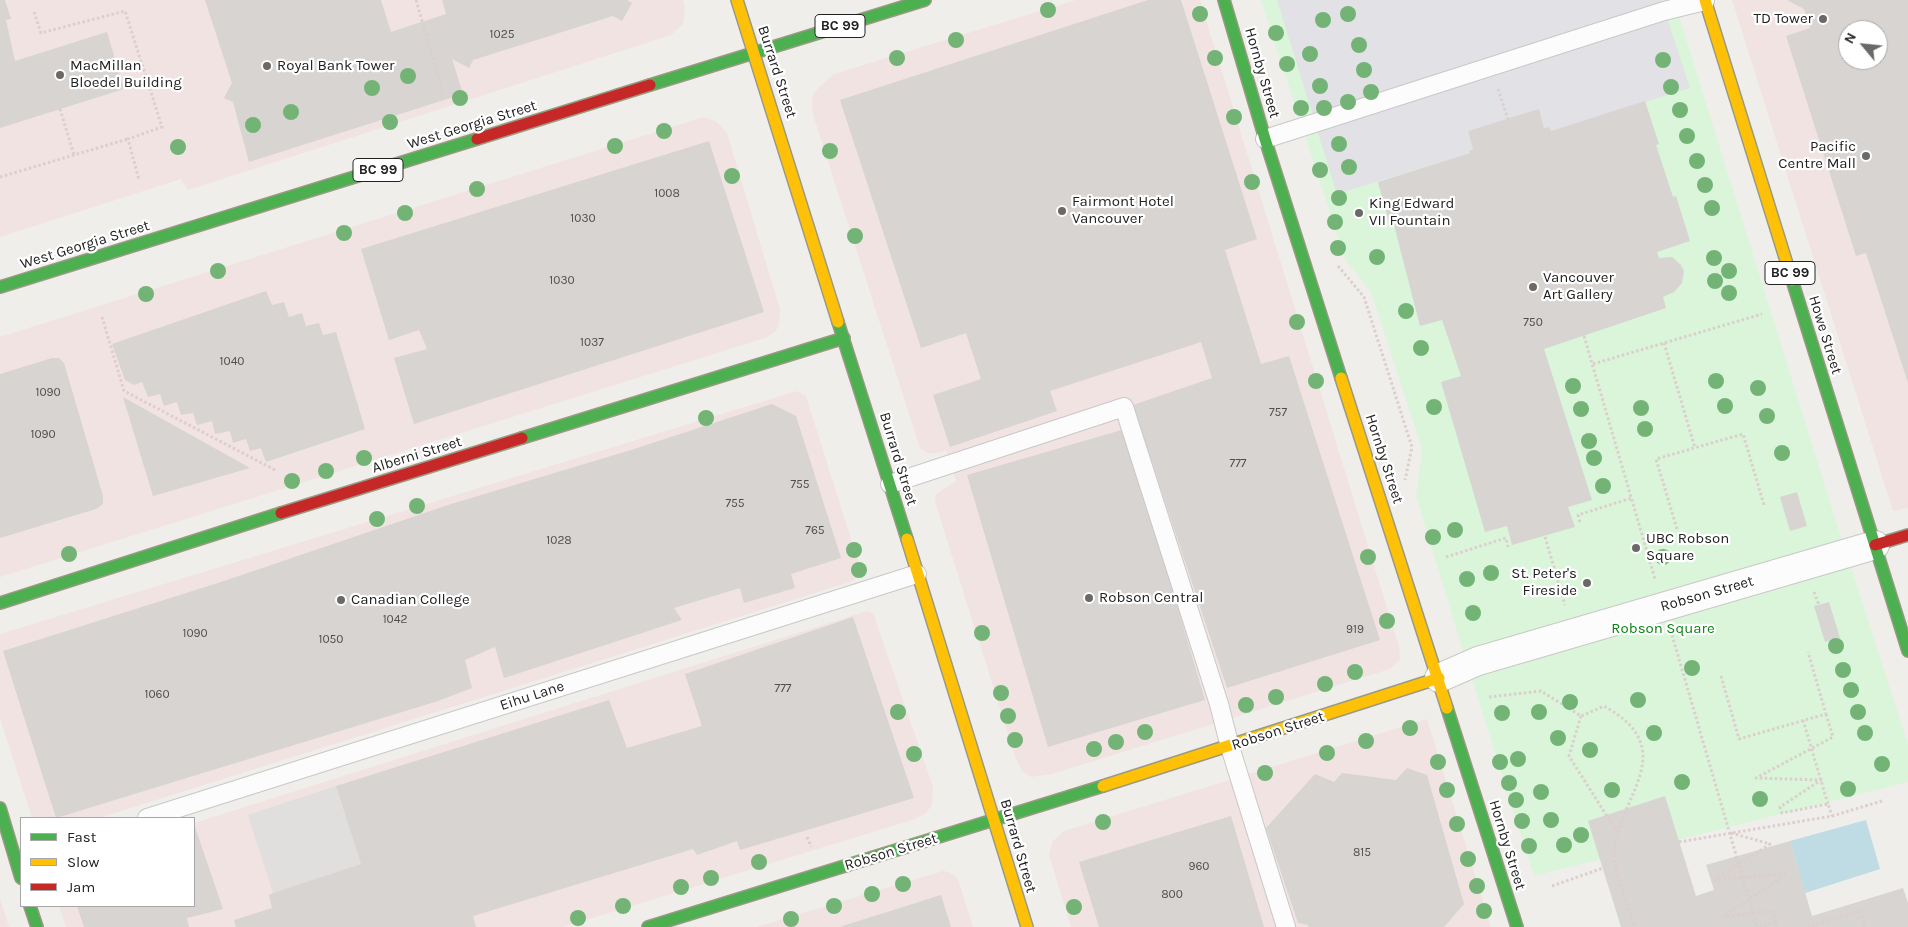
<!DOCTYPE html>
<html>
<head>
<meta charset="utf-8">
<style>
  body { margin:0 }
  #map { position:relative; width:1908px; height:927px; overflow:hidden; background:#f0eeeb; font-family:Karla,sans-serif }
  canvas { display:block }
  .legend { position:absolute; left:20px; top:817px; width:175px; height:90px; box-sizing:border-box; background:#fff; border:1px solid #a7a7a7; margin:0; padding:6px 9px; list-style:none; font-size:15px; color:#222 }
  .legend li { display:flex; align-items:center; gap:10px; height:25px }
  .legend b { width:25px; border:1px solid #a7a7a7 }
  .north { position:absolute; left:1838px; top:20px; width:50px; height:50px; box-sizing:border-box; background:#fff; border:1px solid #a7a7a7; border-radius:50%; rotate:298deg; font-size:14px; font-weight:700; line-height:20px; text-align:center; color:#222 }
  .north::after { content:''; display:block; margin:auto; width:18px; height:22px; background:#6a6968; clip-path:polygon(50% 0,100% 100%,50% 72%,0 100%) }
</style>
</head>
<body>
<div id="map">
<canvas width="1908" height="927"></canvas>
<ul class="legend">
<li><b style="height:6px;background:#4caf50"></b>Fast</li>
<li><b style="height:6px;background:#ffc107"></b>Slow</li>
<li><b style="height:6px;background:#c62828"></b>Jam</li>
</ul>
<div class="north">N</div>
</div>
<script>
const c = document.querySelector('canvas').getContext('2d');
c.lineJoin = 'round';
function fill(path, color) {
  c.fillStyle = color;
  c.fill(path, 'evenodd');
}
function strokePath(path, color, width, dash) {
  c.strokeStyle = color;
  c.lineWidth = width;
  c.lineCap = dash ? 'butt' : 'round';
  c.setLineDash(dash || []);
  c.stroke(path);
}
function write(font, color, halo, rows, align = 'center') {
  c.font = font + ' Karla,sans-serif';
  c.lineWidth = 4.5;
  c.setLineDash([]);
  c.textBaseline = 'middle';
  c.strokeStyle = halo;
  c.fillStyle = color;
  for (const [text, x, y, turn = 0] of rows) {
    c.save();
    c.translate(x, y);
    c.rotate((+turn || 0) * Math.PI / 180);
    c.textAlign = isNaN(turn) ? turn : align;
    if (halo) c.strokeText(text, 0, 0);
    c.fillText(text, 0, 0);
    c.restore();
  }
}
fill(new Path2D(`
  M0,0H683L685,9L683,24L671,35L188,190L181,179L0,237Z
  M1076,0H1200L1399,647L1400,659L1390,669L1052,774L1031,777L1022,771L1015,756L935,502L936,494L956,481L946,451L930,454L920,448L814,118L812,107L813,95L818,88L834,74Z
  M1732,0H1908V508L1893,511ZM1848,30H1878V60H1848Z
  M704,117L717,122L727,133L780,310L779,325L776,331L765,338L0,577V337Z
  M797,391L806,396L862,574L850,582L99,818H32L0,718V634Z
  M867,611L873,613L933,787L932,805L925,814L912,820L563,927H66L59,906H194V823Z
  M1427,719L1491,927H1071L1049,855L1053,841L1064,831Z
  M943,871L949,872L958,879L973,927H756Z
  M0,898L9,927H0Z`), '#f1e3e1');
fill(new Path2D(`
  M1261,0H1674L1833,512L1908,744V782L1534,876L1458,635L1416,496L1422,449L1371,292L1345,259Z`), '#daf5da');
fill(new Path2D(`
  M336,786L361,864L273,893L248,815Z`), '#e0dfde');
fill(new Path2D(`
  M1277,0H1661L1690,88L1551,131L1549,127L1544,128L1539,110L1468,131L1473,149L1469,151L1470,153L1337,194Z`), '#e2e1e5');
fill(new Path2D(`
  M1866,820L1880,869L1805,893L1790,841Z`), '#bfdbe3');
fill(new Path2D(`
  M0,0H5L11,19L6,20L15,61L107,32L124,89L0,128Z
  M205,0H381L391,32L446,14L442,0H627L632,3L622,21L613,16L473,60L469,68L452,59L463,94L249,162L233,102L224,98L232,83Z
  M1148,0H1181L1257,239L1225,250L1261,364L1289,356L1380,640L1227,688L1133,405L1212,378L1201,342L1050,391L1057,411L950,447L933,395L981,379L966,333L921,348L840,100Z
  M1787,0H1908V383L1866,253L1856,256L1786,36L1810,28L1804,9ZM1848,30H1878V60H1848Z
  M1645,101L1659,144L1656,145L1673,197L1676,196L1690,241L1657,252L1659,258L1672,257L1681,265L1684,271L1682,283L1674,292L1663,297L1666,308L1544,349L1592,500L1568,507L1575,527L1512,545L1507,526L1485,532L1441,382L1461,376L1442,320L1420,326L1394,225L1390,226L1378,182L1470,153L1469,151L1473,149L1468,131L1539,109L1544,128L1549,127L1551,131Z
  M709,141L764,312L414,424L394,358L427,349L419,330L389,340L361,249Z
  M266,291L272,305L284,302L289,317L302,313L306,326L319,323L323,335L336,332L365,429L266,462L261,448L250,451L246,439L233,443L230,431L215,434L212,421L197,425L193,413L181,415L177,402L164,406L160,394L148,397L142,382L134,385L125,380L112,344Z
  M52,358H59L64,363L103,496V504L96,509L0,538V374Z
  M123,397L250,468L153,496Z
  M772,404L796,416L841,558L791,574L795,588L744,603L740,588L674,608L682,620L504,678L495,647L465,660L472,688L438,701L56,818L3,651L224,581L451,504L631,450Z
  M1125,429L1205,700L1048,747L967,475Z
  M1797,492L1807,526L1790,531L1780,497Z
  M1829,602L1840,638L1825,642L1814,606Z
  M853,617L914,798L740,850L737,841L697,855L693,849L473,916L476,927H236L234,920L272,908L269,895L273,893L361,864L336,786L609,700L627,748L702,726L685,674Z
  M1407,768L1427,775L1464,904L1444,927H1308V925L1298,923L1266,828L1315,774L1334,782L1342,773L1396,780Z
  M1665,796L1696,896L1714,890L1706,865L1790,841L1812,916L1903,888L1908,903V927H1621L1588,821Z
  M1231,816L1264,927H1099L1079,862Z
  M194,824L223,909L187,918L189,927H84L77,906H194Z
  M941,895L951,927H840L852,923Z`), '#d7d4d2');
const lane = new Path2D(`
  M1265,139L1664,11L1705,1
  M890,484L1124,407L1219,704L1230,747L1286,927
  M147,818L917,574`);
const street = new Path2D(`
  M1439,678L1478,661L1875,545`);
const fast = new Path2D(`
  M1224,0L1265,139L1341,378
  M650,85L925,0
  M1792,280L1908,651
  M0,287L477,139
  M838,322L907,539
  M522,438L844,338
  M0,603L281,513
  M1447,708L1517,927
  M0,808L21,878
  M30,906L37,927
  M648,927L1103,786`);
const slow = new Path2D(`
  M737,0L838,322
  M1705,0L1792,280
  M1341,378L1447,708
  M907,539L1027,927
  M1103,786L1439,678`);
const jam = new Path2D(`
  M477,139L650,85
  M281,513L522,438
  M1875,545L1908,535`);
strokePath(lane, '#c9c8c7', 20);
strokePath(street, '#c9c8c7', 30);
strokePath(fast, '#999a82', 14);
strokePath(slow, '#999a82', 14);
strokePath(jam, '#999a82', 14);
strokePath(new Path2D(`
  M416,0L443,93
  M34,12L41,33L125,11L162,127L128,139L139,180
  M1498,89L1508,119
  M60,109L74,155
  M0,177L128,139
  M1338,266L1364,297L1412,447L1405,480
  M102,317L124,391L277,471
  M1584,336L1655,579
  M1664,343L1695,448
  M1593,364L1762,314
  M1580,522L1578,515L1632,498
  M1677,529L1656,459L1743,434L1764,505
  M1545,537L1565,605
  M1446,557L1506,538L1508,547
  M1814,592L1819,605
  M1672,635L1757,927
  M1721,676L1739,739L1826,714L1808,652
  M1489,697L1541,691L1581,716L1604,706C1683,750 1618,796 1614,853C1613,866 1630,912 1634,927
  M1826,714L1833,737L1756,778L1821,780L1780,807L1782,813L1828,804L1832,816
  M1581,716L1569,756L1617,832
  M1803,720L1828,804
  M1731,833L1770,844L1715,880L1787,874L1723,917L1773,911L1776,922
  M807,837L811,847
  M1679,842L1832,816L1882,801
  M1552,886L1603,868
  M1759,927L1776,922L1777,927
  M1807,927L1860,911L1865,927`), '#dccecd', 3, [2.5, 2.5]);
strokePath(lane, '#fdfcfc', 18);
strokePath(street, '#fdfcfc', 28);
strokePath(fast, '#4caf50', 11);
strokePath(slow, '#ffc107', 11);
strokePath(jam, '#c62828', 11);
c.fillStyle = '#73b476';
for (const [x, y] of [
  [1048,10],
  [1200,14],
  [1348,14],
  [1323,20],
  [1276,33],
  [956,40],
  [1359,45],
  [1310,54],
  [897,58],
  [1215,58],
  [1663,60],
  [1287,64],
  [1364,70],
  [408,76],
  [1320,86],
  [1671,87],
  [372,88],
  [1371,92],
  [460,98],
  [1348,102],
  [1301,108],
  [1324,108],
  [1680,110],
  [291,112],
  [1234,117],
  [390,122],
  [253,125],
  [664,131],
  [1687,136],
  [1339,144],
  [615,146],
  [178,147],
  [830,151],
  [1697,161],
  [1349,167],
  [1320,170],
  [732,176],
  [1252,182],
  [1705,185],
  [477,189],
  [1339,198],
  [1712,208],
  [405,213],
  [1335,222],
  [344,233],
  [855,236],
  [1338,248],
  [1377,257],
  [1714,258],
  [218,271],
  [1729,271],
  [1715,281],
  [1729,293],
  [146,294],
  [1406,311],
  [1297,322],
  [1421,348],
  [1316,381],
  [1716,381],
  [1573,386],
  [1758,388],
  [1725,406],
  [1434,407],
  [1641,408],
  [1581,409],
  [1767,416],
  [706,418],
  [1645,429],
  [1589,441],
  [1782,453],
  [364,458],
  [1594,458],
  [326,471],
  [292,481],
  [1603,486],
  [417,506],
  [377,519],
  [1455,530],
  [1433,537],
  [854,550],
  [69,554],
  [1368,557],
  [1663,557],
  [859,570],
  [1491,573],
  [1467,579],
  [1473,613],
  [1387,621],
  [982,633],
  [1836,646],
  [1692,668],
  [1843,670],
  [1355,672],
  [1325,684],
  [1851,690],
  [1001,693],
  [1276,697],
  [1638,700],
  [1570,702],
  [1246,705],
  [898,712],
  [1539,712],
  [1858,712],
  [1502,713],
  [1008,716],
  [1410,728],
  [1145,732],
  [1654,733],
  [1865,733],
  [1558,738],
  [1015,740],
  [1366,741],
  [1116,742],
  [1094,749],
  [1590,750],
  [1327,753],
  [914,754],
  [1518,759],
  [1438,762],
  [1500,762],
  [1882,764],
  [1265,773],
  [1682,782],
  [1509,783],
  [1848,789],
  [1447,790],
  [1612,790],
  [1541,792],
  [1760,799],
  [1516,800],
  [1551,820],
  [1522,821],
  [1103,822],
  [1457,824],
  [1581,835],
  [1564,845],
  [1529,846],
  [1468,859],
  [759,862],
  [711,878],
  [903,884],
  [1477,886],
  [681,887],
  [872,894],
  [623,906],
  [834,906],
  [1074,907],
  [1484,911],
  [578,918],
  [791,919]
]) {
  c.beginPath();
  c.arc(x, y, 8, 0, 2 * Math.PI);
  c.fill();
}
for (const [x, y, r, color] of [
  [1823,19,5,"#6a6968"],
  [267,66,5,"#6a6968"],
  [60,75,5,"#6a6968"],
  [1866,156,5,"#6a6968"],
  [1062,211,5,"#6a6968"],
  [1359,213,5,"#6a6968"],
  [1533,287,5,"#6a6968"],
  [1636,548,5,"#6a6968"],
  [1587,583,5,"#6a6968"],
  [1089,598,5,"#6a6968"],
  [341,600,5,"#6a6968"]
]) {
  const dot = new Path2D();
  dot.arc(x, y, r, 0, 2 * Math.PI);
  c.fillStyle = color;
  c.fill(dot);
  strokePath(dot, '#fff', 2);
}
write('12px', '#4f4e4e', null, [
  ["1025",502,35],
  ["1008",667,194],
  ["1030",583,219],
  ["1030",562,281],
  ["750",1533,323],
  ["1037",592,343],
  ["1040",232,362],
  ["1090",48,393],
  ["757",1278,413],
  ["1090",43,435],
  ["777",1238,464],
  ["755",800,485],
  ["755",735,504],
  ["765",815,531],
  ["1028",559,541],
  ["1042",395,620],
  ["919",1355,630],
  ["1090",195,634],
  ["1050",331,640],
  ["777",783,689],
  ["1060",157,695],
  ["815",1362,853],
  ["960",1199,867],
  ["800",1172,895]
]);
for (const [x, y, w] of [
  [840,26,50],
  [378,170,50],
  [1790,273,50]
]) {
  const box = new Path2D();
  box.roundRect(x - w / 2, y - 11.5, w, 23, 4);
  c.fillStyle = '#fff';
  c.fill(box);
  strokePath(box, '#222', 1);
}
write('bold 14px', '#222', null, [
  ["BC 99",840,26],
  ["BC 99",378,170],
  ["BC 99",1790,273]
]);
write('15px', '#222', '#fff', [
  ["TD Tower",1813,19,"right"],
  ["MacMillan",70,66],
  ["Bloedel Building",70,83],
  ["Royal Bank Tower",277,66],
  ["Pacific",1856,147,"right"],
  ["Centre Mall",1856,164,"right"],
  ["Fairmont Hotel",1072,202],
  ["Vancouver",1072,219],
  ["King Edward",1369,204],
  ["VII Fountain",1369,221],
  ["Vancouver",1543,278],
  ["Art Gallery",1543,295],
  ["UBC Robson",1646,539],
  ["Square",1646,556],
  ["St. Peter's",1577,574,"right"],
  ["Fireside",1577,591,"right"],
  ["Robson Central",1099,598],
  ["Canadian College",351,600]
], 'left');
write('15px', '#222', '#fff', [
  ["Burrard Street",777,72,72],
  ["Hornby Street",1262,73,74],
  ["West Georgia Street",472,125,-17],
  ["West Georgia Street",85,245,-17],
  ["Howe Street",1825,335,73],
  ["Alberni Street",417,455,-17],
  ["Burrard Street",898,459,73],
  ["Hornby Street",1384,459,72],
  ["Robson Street",1707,594,-16],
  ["Eihu Lane",532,696,-18],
  ["Robson Street",1278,731,-18],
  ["Hornby Street",1507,845,73],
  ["Burrard Street",1018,846,74],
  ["Robson Street",891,852,-17]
]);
write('15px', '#0c8416', '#fff', [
  ["Robson Square",1663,629]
]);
</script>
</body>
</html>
